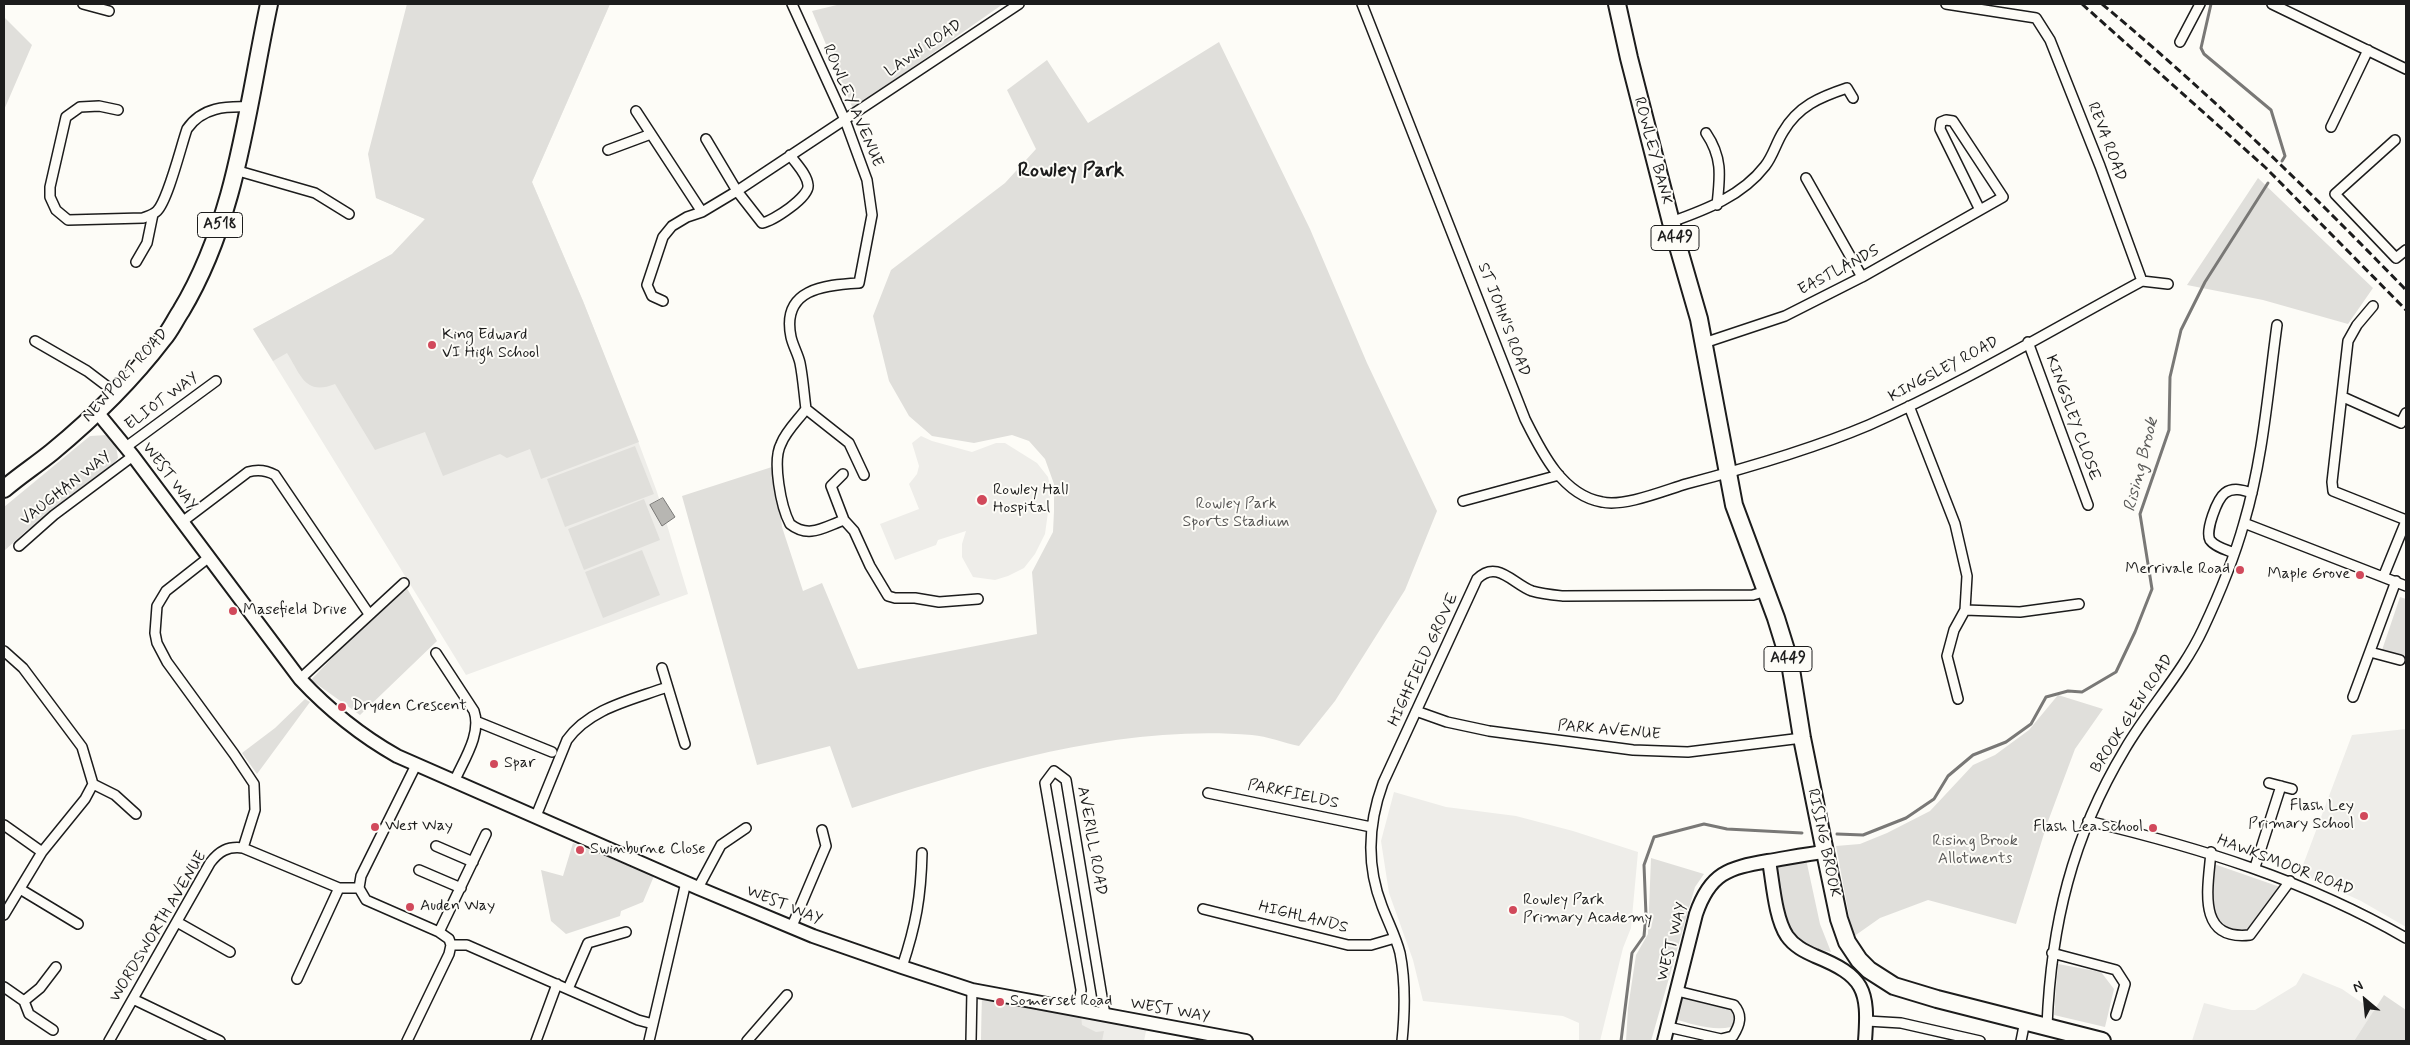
<!DOCTYPE html>
<html>
<head>
<meta charset="utf-8">
<style>
  body { margin:0 }
  #map { position:relative; width:2410px; height:1045px; overflow:hidden; background:#fdfcf7; font-family:Mynerve,sans-serif }
  canvas { display:block }
  .frame { position:absolute; inset:0; border:5px solid #1c1c1c; pointer-events:none }
  .north { position:absolute; left:2340px; top:975px; width:50px; height:50px; -webkit-text-stroke:4px #fdfcf7; paint-order:stroke; rotate:332deg; font-size:14px; font-weight:700; line-height:20px; text-align:center; color:#1c1c1c }
  .north::after { content:''; display:block; margin:auto; width:18px; height:22px; background:#1c1c1c; clip-path:polygon(50% 0,100% 100%,50% 72%,0 100%) }
</style>
</head>
<body>
<div id="map">
<canvas width="2410" height="1045"></canvas>
<div class="frame"></div>
<div class="north">N</div>
</div>
<script>
const c = document.querySelector('canvas').getContext('2d');
c.lineJoin = 'round';
function fill(path, color) {
  c.fillStyle = color;
  c.fill(path, 'evenodd');
}
function strokePath(path, color, width, dash) {
  c.strokeStyle = color;
  c.lineWidth = width;
  c.lineCap = dash ? 'butt' : 'round';
  c.setLineDash(dash || []);
  c.stroke(path);
}
function write(font, color, halo, rows, align = 'center') {
  c.font = font + ' Mynerve,sans-serif';
  c.lineWidth = 4;
  c.setLineDash([]);
  c.textBaseline = 'middle';
  c.strokeStyle = halo;
  c.fillStyle = color;
  for (const [text, x, y, turn = 0] of rows) {
    c.save();
    c.translate(x, y);
    c.rotate((+turn || 0) * Math.PI / 180);
    c.textAlign = isNaN(turn) ? turn : align;
    if (halo) c.strokeText(text, 0, 0);
    c.fillText(text, 0, 0);
    c.restore();
  }
}
fill(new Path2D(`
  M407,4H610L532,182L583,301L638,441L657,492L688,594L466,675L253,329L392,254L425,219L376,198Z
  M921,436L932,441L972,452L996,443H1005L1037,463L1048,477L1051,490L1045,534L1035,554L1024,568L1008,576L995,580L973,577L962,557V544L966,531L938,540L936,545L895,560L880,524L919,509L909,484L917,474L919,466L912,443Z
  M2406,729V927L2361,901L2300,873L2352,735Z
  M1394,792L1446,807L1516,816L1573,831L1638,852L1631,928L1623,948L1600,1041H1579V1023L1563,1016L1423,1001L1413,960L1389,893L1381,841Z
  M2303,973L2342,989L2374,1011L2354,1041H2192L2204,1003L2232,1010H2255L2296,985Z
  M982,997L1147,1026L1144,1041H981Z`), '#eeede9');
fill(new Path2D(`
  M407,4H610L532,182L583,301L639,442L541,479L530,449L507,458L500,454L443,476L425,432L375,450L335,384C305,396 301,375 287,353L273,361L253,329L392,254L425,219L376,198L368,154Z
  M841,4H1003L853,109L812,11Z
  M4,17L32,45L4,110Z
  M1219,42L1310,229L1367,363L1437,511L1405,590L1335,701L1299,746C1284,743 1267,736 1252,735C1117,724 979,767 852,808L830,746L757,765L682,496L775,466L782,527L803,591L822,583L858,669L1037,634L1032,572L1053,532L1054,511V484L1045,459L1029,441L1012,435L974,443L932,436L909,416L889,381L873,316L891,270L1005,183L1036,149L1007,90L1047,60L1088,123Z
  M2258,178L2373,288L2348,324L2263,300L2187,285Z
  M107,435L116,446L118,458L108,470L26,531L4,551V507L90,436Z
  M635,446L654,494L565,527L547,479Z
  M644,499L660,540L584,570L568,529Z
  M642,550L660,595L603,618L585,572Z
  M404,583L437,641L360,715L311,680Z
  M2400,597L2406,599V659L2380,656Z
  M2058,695L2103,709L2075,749L2047,824L2016,924L1928,900L1880,918L1853,937L1836,846L1860,844L1887,833L1930,811L1973,765L1995,755L2029,730Z
  M305,699L310,702L257,774L242,753L275,728Z
  M573,843L654,876L643,902L621,911L620,916L566,934L551,921L541,870L563,876Z
  M1651,858L1704,874L1695,887L1651,1041H1626L1628,1008L1636,955L1648,934Z
  M1806,859L1820,924L1831,952C1823,950 1807,948 1801,942C1781,922 1780,890 1777,864Z
  M2214,864L2280,887L2256,924L2243,934L2217,925L2211,907Z
  M2058,964L2101,972L2114,989L2105,1027L2054,1015Z
  M2384,995L2406,1010V1041H2354Z
  M982,997L1081,1015L1082,1025L1096,1032L1104,1031L1102,1041H981Z
  M1681,998L1735,1011V1022L1731,1027C1712,1031 1692,1024 1674,1019Z`), '#e0dfdb');
const water = new Path2D(`
  M663,498L675,517L662,526L650,505Z`);
fill(water, '#b7b6b2');
strokePath(water, '#797876', 1);
strokePath(new Path2D(`
  M2211,4L2201,48L2204,54L2271,110L2285,156L2282,161
  M1837,834L1863,835L1906,818L1934,799L1948,776L1973,755L2006,742L2031,724L2046,697L2068,691L2082,692L2116,672L2135,632L2152,589L2140,514L2169,430L2170,377L2181,330L2205,282L2268,183
  M1621,1041L1632,953L1644,936L1646,915L1644,865L1654,837L1704,824L1727,829L1802,833`), '#797876', 3);
const street = new Path2D(`
  M83,4L109,11
  M792,4L845,120L867,180L872,215L859,283C824,285 781,289 791,337C793,346 798,354 800,363C803,378 804,394 806,409C798,420 786,431 781,444C772,461 781,507 790,524C809,539 824,527 844,520L831,486L843,474
  M1362,4L1525,419C1541,451 1562,495 1602,502C1624,507 1663,491 1686,484C1747,468 1810,450 1869,425C1962,384 2053,329 2142,281L2168,284
  M1946,4L2036,18L2050,40L2100,166L2142,281
  M2272,4L2406,69
  M2180,42L2200,4
  M118,110L99,106L80,107L66,117L50,187V197L56,210L68,220L143,218C148,216 153,215 157,211C168,200 181,146 187,129C202,107 226,106 250,107
  M636,111L702,212
  M2331,127L2368,50
  M1706,133C1723,158 1720,177 1717,205
  M706,139L737,191L762,223C773,221 810,197 808,185C807,174 796,164 790,155
  M2395,140L2335,194L2396,258L2406,250
  M608,150L651,134
  M235,170L315,193L349,214
  M1806,178L1862,277
  M1671,222C1705,210 1742,196 1765,166C1773,156 1776,143 1783,132C1798,106 1820,97 1847,88L1853,98
  M136,262L147,243L153,214
  M663,301L652,296L647,285L663,237L672,226L687,217L702,212L737,191L1019,4
  M2373,306L2357,325L2348,341L2332,482L2333,491L2406,520
  M35,341L87,371L116,393
  M2028,342L2088,505
  M1704,343L1785,316L1862,277L2003,197L1953,121L1946,120L1941,122L1940,129L1980,210
  M2343,397L2401,423L2406,413
  M1909,406L1955,524L1967,576L1965,610L1954,630L1947,656L1958,699
  M806,409L849,443L864,475
  M126,447L216,381
  M1463,501L1559,475
  M844,520L854,531L870,566L888,596L895,598H915L939,602L978,599
  M182,522L248,472C258,469 266,470 275,475L369,614
  M2244,523L2406,586
  M19,546L54,515L133,456
  M2234,553C2227,550 2215,547 2210,540C2205,531 2217,499 2225,493C2233,487 2243,490 2252,493
  M208,558L166,591L157,606L155,633L157,643L167,662L234,754L254,784L255,810L243,848
  M2384,575L2406,521
  M1965,610L2020,612L2079,604
  M4,651L23,668L82,747L93,784L85,799L42,852L4,915
  M2370,652L2400,660
  M436,653L474,711C482,734 463,761 454,782
  M662,668L685,744
  M300,679L404,583
  M2353,697L2396,581
  M1416,711L1447,722L1489,731L1633,750L1688,752L1802,738
  M478,722L552,752
  M416,765L361,876L359,888L366,900L439,932L449,939L451,945
  M2269,783L2292,789
  M93,784L115,795L136,814
  M1208,793L1371,827
  M536,816L567,740C590,708 632,700 667,687
  M2088,821C2201,848 2305,880 2406,938
  M4,825L42,852
  M436,846L473,862
  M2211,852C2208,888 2196,941 2250,935L2290,881
  M2255,867L2281,786
  M419,870L461,888
  M698,888L721,845L746,828
  M20,889L78,924
  M1203,909L1348,945H1371L1395,938
  M177,922L230,952
  M792,926L826,846L822,830
  M439,932L486,834
  M451,945H467L638,1020L653,1024
  M2052,953L2116,970L2125,984L2116,1015
  M902,967C916,925 921,897 922,853
  M297,979L339,888
  M4,987L24,1001
  M568,989L588,943L626,932
  M133,999L220,1041
  M1078,1010L1081,990L1045,783L1054,771L1066,780L1105,1015
  M1867,1021L1901,1023L1980,1041
  M2047,1026C2051,925 2072,837 2125,749C2149,708 2183,672 2203,629C2219,595 2234,559 2244,523C2263,459 2268,391 2277,325
  M1668,1027L1721,1039L1733,1036C1740,1025 1743,1015 1734,1005L1677,991
  M53,1030L29,1014L24,1001L40,988L56,967
  M109,1041L210,863C219,851 228,846 243,848L339,888H359
  M407,1041L449,954L451,945
  M536,1041L557,984
  M649,1041L686,882
  M747,1041L787,995
  M971,1041L972,990
  M1402,1041C1405,1011 1406,983 1400,953C1396,937 1388,922 1382,906C1366,865 1368,824 1383,783L1477,579C1497,559 1513,584 1532,591C1542,594 1553,595 1563,596L1753,595L1766,591
  M2021,1041L2025,1021`);
const secondary = new Path2D(`
  M97,412L133,456L300,679C329,710 360,735 397,756L698,888L813,936L902,967L972,990L1246,1041
  M1769,861C1773,883 1775,918 1787,936C1794,946 1804,951 1815,956C1864,976 1869,989 1865,1041
  M1664,1041L1696,914C1710,873 1728,868 1768,861C1787,858 1806,854 1825,852`);
const highway = new Path2D(`
  M1617,4L1629,58L1671,222L1699,319L1734,505L1776,618L1790,663L1802,738L1825,852L1839,919L1847,942L1859,960L1869,970L1894,986L1937,999L2102,1041
  M4,489C19,476 36,465 52,452C92,419 131,381 163,339C170,331 175,320 181,311C237,218 247,107 269,4`);
strokePath(street, '#1c1c1c', 12);
strokePath(secondary, '#1c1c1c', 16);
strokePath(highway, '#1c1c1c', 20);
strokePath(street, '#fdfcf7', 9);
strokePath(secondary, '#fdfcf7', 12);
strokePath(highway, '#fdfcf7', 16);
strokePath(new Path2D(`
  M2082,4L2266,168L2406,310
  M2102,4C2209,93 2309,190 2406,290`), '#1c1c1c', 3, [8, 4]);
for (const [x, y, r, color] of [
  [432,345,5,"#d1495b"],
  [982,500,6,"#d1495b"],
  [2240,570,5,"#d1495b"],
  [2360,575,5,"#d1495b"],
  [233,611,5,"#d1495b"],
  [342,707,5,"#d1495b"],
  [494,764,5,"#d1495b"],
  [2364,816,5,"#d1495b"],
  [375,827,5,"#d1495b"],
  [2153,828,5,"#d1495b"],
  [580,850,5,"#d1495b"],
  [410,907,5,"#d1495b"],
  [1513,910,5,"#d1495b"],
  [1000,1002,5,"#d1495b"]
]) {
  const dot = new Path2D();
  dot.arc(x, y, r, 0, 2 * Math.PI);
  c.fillStyle = color;
  c.fill(dot);
  strokePath(dot, '#fdfcf7', 2);
}
for (const [x, y, w] of [
  [220,225,45],
  [1675,238,48],
  [1788,659,48]
]) {
  const box = new Path2D();
  box.roundRect(x - w / 2, y - 12.5, w, 25, 4);
  c.fillStyle = '#fdfcf7';
  c.fill(box);
  strokePath(box, '#1c1c1c', 1);
}
write('bold 15px', '#1c1c1c', null, [
  ["A518",220,225],
  ["A449",1675,238],
  ["A449",1788,659]
]);
write('16px', '#1c1c1c', '#fdfcf7', [
  ["LAWN ROAD",924,49,-34],
  ["ROWLEY AVENUE",852,106,67],
  ["REVA ROAD",2106,142,69],
  ["ROWLEY BANK",1652,151,75],
  ["EASTLANDS",1839,271,-28],
  ["ST JOHN'S ROAD",1503,320,69],
  ["KINGSLEY ROAD",1944,370,-28],
  ["NEWPORT ROAD",126,376,-48],
  ["ELIOT WAY",162,402,-36],
  ["KINGSLEY CLOSE",2072,418,70],
  ["WEST WAY",169,477,53],
  ["VAUGHAN WAY",66,489,-38],
  ["HIGHFIELD GROVE",1424,660,-65],
  ["BROOK GLEN ROAD",2133,714,-57],
  ["PARK AVENUE",1609,731,5],
  ["PARKFIELDS",1293,795,12],
  ["AVERILL ROAD",1091,841,80],
  ["RISING BROOK",1823,843,78],
  ["HAWKSMOOR ROAD",2285,866,21],
  ["WEST WAY",784,906,22],
  ["HIGHLANDS",1303,918,14],
  ["WORDSWORTH AVENUE",159,927,-59],
  ["WEST WAY",1673,942,-75],
  ["WEST WAY",1170,1011,10]
]);
write('16px', '#1c1c1c', '#fdfcf7', [
  ["King Edward",442,336],
  ["VI High School",442,354],
  ["Rowley Hall",993,491],
  ["Hospital",993,509],
  ["Merrivale Road",2230,570,"right"],
  ["Maple Grove",2350,575,"right"],
  ["Masefield Drive",243,611],
  ["Dryden Crescent",352,707],
  ["Spar",504,764],
  ["Flash Ley",2354,807,"right"],
  ["Primary School",2354,825,"right"],
  ["West Way",385,827],
  ["Flash Lea School",2143,828,"right"],
  ["Swinburne Close",590,850],
  ["Rowley Park",1523,901],
  ["Primary Academy",1523,919],
  ["Auden Way",420,907],
  ["Somerset Road",1010,1002]
], 'left');
write('16px', '#575655', '#fdfcf7', [
  ["Rowley Park",1236,505],
  ["Sports Stadium",1236,523],
  ["Rising Brook",1975,842],
  ["Allotments",1975,860]
]);
write('italic 18px', '#5a5a58', '#fdfcf7', [
  ["Rising Brook",2142,465,-76]
]);
write('bold 21px', '#1c1c1c', '#fdfcf7', [
  ["Rowley Park",1071,172]
]);
</script>
</body>
</html>
